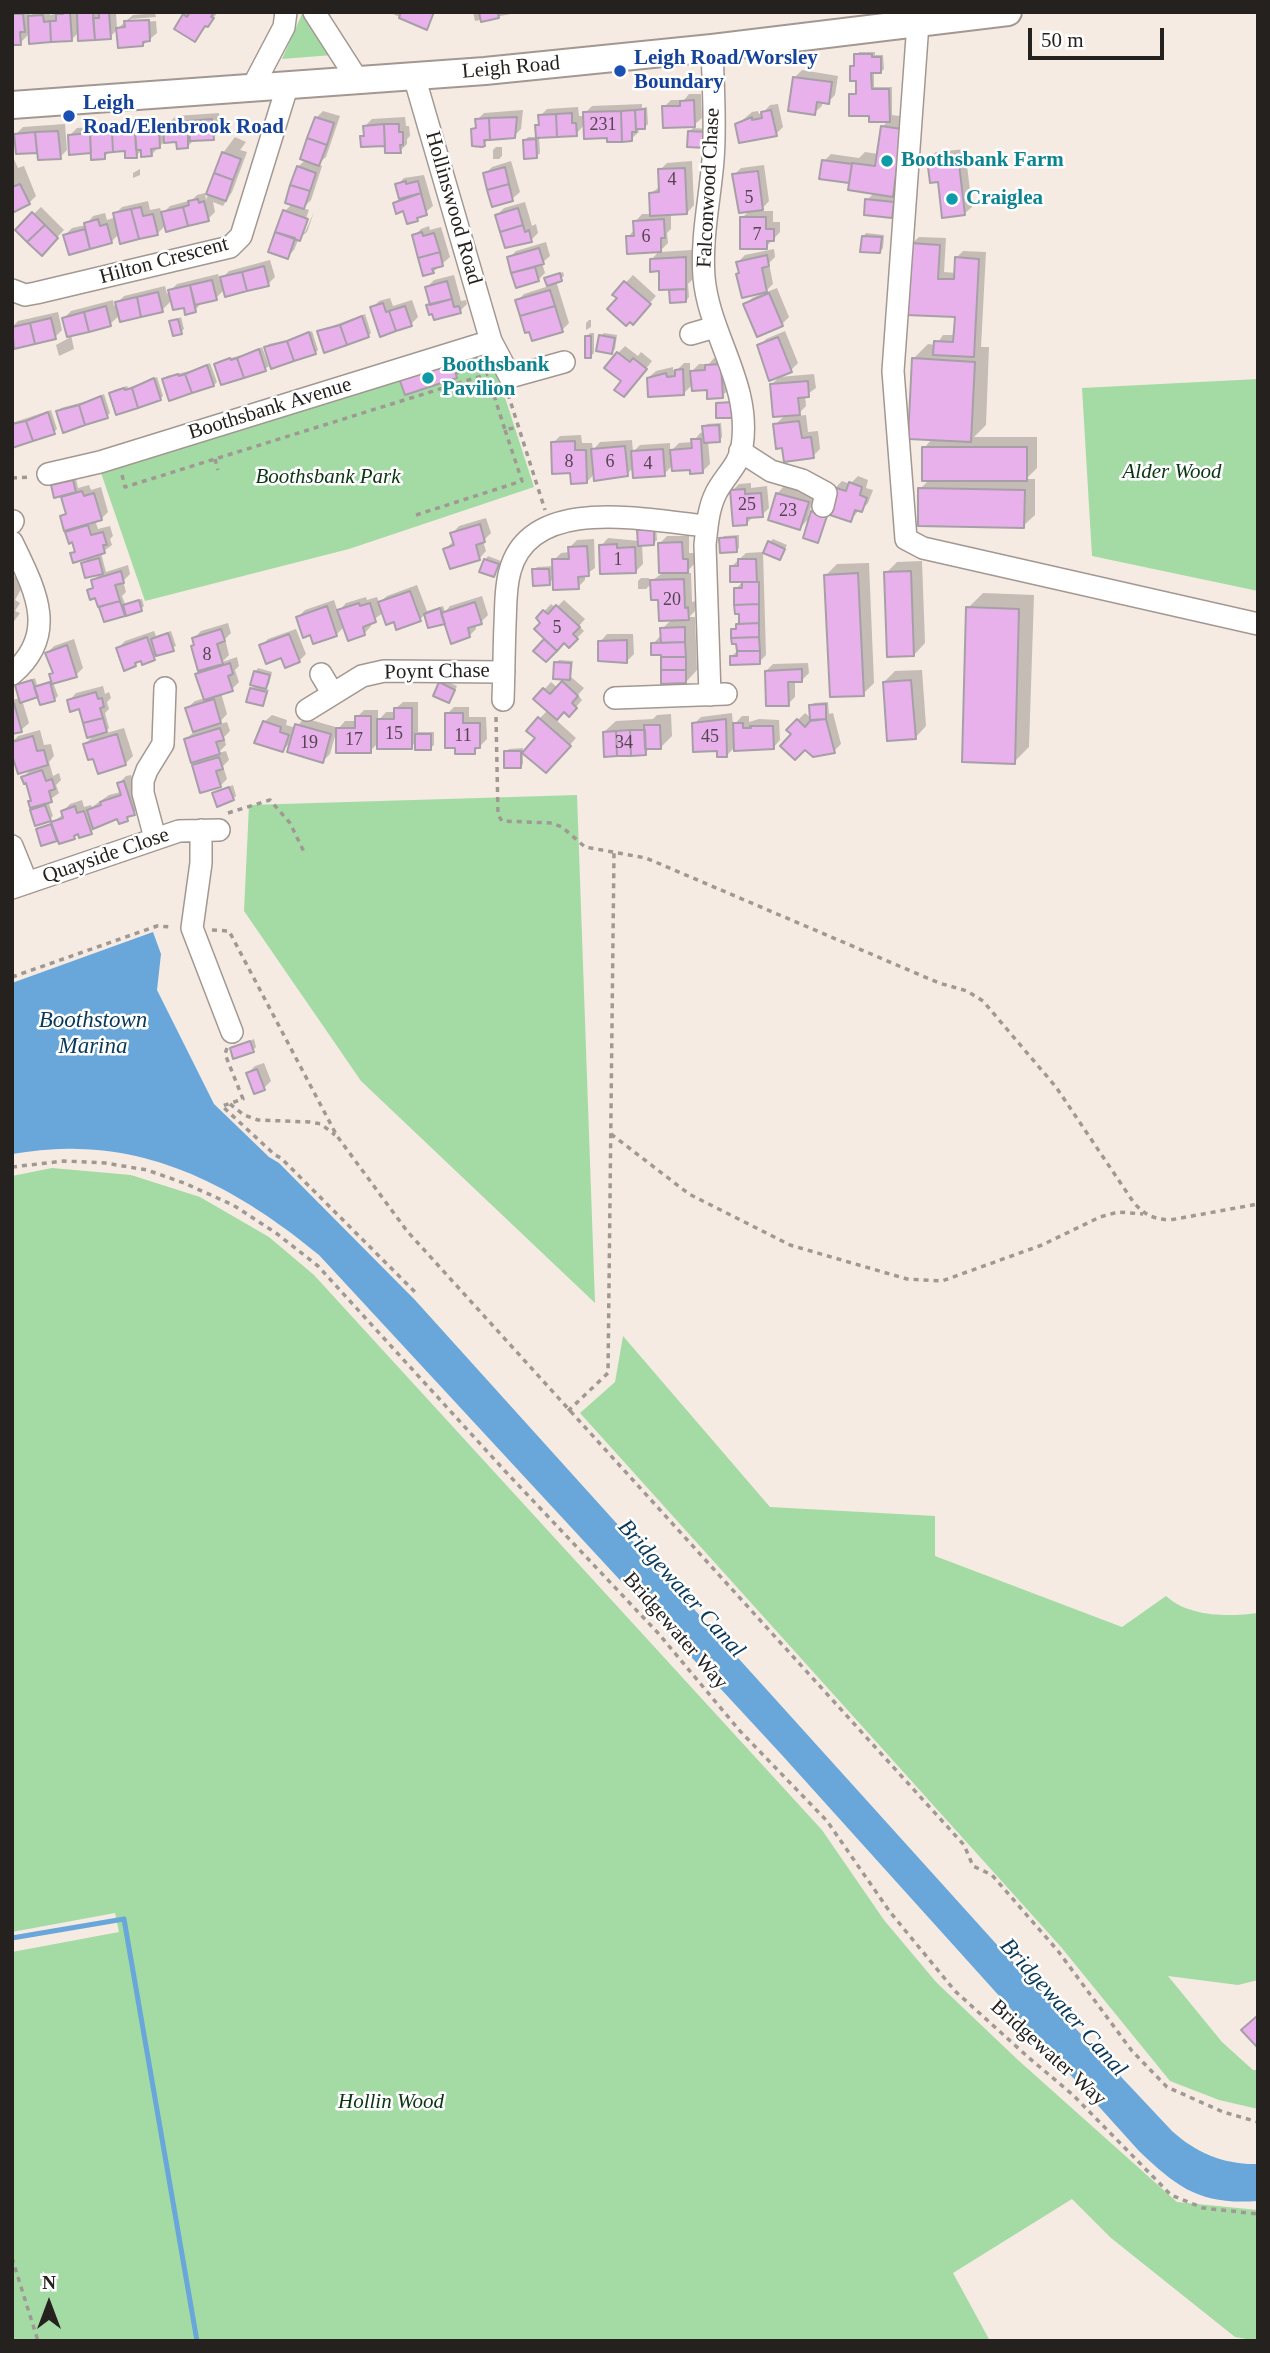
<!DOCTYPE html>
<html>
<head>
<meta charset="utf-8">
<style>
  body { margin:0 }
  #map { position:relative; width:1270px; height:2353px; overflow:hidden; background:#f5ebe3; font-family:Georgia,serif }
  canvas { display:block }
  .frame { position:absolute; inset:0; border:14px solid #24211e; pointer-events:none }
  .north { position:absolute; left:14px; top:2269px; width:70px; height:70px; -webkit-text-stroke:5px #fff; paint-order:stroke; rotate:0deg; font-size:19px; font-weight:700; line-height:28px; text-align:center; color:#24211e }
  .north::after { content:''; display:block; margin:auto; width:24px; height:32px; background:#24211e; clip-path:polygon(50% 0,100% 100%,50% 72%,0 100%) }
  .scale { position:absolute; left:1028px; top:28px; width:136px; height:32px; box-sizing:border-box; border:4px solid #24211e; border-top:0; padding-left:9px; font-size:21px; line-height:24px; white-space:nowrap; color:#24211e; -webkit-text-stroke:5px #fff; paint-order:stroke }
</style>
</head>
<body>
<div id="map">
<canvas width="1270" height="2353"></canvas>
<div class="frame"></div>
<div class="north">N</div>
<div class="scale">50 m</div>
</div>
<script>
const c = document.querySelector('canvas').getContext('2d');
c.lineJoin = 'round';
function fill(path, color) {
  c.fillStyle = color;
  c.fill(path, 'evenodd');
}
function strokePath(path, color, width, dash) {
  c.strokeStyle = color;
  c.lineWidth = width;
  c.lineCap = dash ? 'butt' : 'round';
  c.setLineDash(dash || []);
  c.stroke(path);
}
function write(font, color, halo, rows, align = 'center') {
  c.font = font + ' Georgia,serif';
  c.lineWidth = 5;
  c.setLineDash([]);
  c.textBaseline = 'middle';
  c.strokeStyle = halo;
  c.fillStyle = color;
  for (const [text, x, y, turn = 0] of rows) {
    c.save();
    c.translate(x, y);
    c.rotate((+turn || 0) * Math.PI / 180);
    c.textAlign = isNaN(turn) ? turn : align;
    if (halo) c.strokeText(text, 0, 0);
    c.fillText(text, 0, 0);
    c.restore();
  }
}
fill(new Path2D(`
  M302,14L333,55L282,59Z
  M489,348L534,487L349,549L145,601L100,470Z
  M1258,379V591L1092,556L1082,388Z
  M577,795L595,1303L361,1081L244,911L249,805Z
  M52,1168L131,1175L200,1197L269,1237L314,1275L822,1830L884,1920L936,1982L1018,2060L1177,2202L1258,2210V2341L1235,2337L1111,2238L1072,2199L953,2273L990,2341H12V1952L119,1932L115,1913L12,1932V1176Z
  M623,1336L770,1507L935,1516V1556L1122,1627L1166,1596C1189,1617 1228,1617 1258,1613V1980L1238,1985L1168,1976L1222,2042L1253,2070H1258V2109L1219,2100L1170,2081L1061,1947L580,1413L615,1382Z`), '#a4dba5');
fill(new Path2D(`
  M153,932L161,954L157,990L214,1104L269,1157L279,1163L415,1300L999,1947L1172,2131C1196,2153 1225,2165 1258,2164V2201C1201,2205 1179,2189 1139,2151L781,1754L319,1255C250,1198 169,1150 77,1149C55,1148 34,1151 12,1154V983Z`), '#69a7da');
fill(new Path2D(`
  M14,12H30V16L34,12H50V15L60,12H77L78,14L80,12H116L117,29L133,15L155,13L156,17L131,19L127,23L156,21L157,33L143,45L118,29L110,37L80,31L72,39L30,33L20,43L12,44Z
  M187,12H218L195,40L184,15Z
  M388,12H434L426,28Z
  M473,12H521L475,21Z
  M859,52H875V55H883L884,69L881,72H874V87H892V115L913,118L903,184L893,194L900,195L899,209L891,216L867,200L874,193L851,181L821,177L824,161L831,154L859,158L865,152L878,154L882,127L889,120L871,114L850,95L858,92V79L852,66Z
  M802,70L838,76L835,95L828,102H822V106L814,113L795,77Z
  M689,94H701L702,118L694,125L664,107L671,100H684Z
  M642,104V108L647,107L648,124L645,127H638L639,132L631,139L608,136L585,124L576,134L539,136L540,153L537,156L525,140L528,137H537V125L540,122V116L547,109L578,107L579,116H585V113L592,106Z
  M778,104L783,127L776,134L737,125L752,112L758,111L759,114L763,113L770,105Z
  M523,110L521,129L514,136L490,138L484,144L473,129L477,125V120L484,113Z
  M323,111L340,116L326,157L318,164L322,166L311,200L303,208L309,210L301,232H305L314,212L307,232L299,238L294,250L287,257L285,211L292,204L298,167L306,159L316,118Z
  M219,113L220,131L213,138L195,139L188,146L178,140L165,141L151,155L143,149L136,156L126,149L111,150L104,157L69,136L77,128L165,122L166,126L176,116Z
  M405,117L406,126H409L410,136L407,139V144L400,151L362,136L365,133V126L372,119Z
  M65,124L67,150L60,157L39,151L17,153L16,134L23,127Z
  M693,128L709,129L689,145L690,131Z
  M235,137L246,142L240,150L247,152L232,192L223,206L213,202L215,212L208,219L166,225L158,233L122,242L120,233L111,242L70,252L65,235L72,228L86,225L93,216L105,213L107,220L116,217L115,214L122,207L148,201L150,210L160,208L162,214L170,206L192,200L197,195L205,193L206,200L223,153Z
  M496,147H502V156L499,159H493V150Z
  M965,149L972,207L964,214L939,180L929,159L936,152Z
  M12,155L18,168L24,166L36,196L29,203L12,211Z
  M511,161L520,192L512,199L485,174L492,167Z
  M692,161L694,205L687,213H671V229L667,233L668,243L659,252L692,250V280L688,284L689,297L686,301H671V288L652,259L660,250L628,237L635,229V222L642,214H651V193L661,186L660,170L667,163Z
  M764,165L769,201L760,211H773V222H780V232L766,247L742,218L750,210L734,175L741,168Z
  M140,169V175L133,178V173Z
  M424,175L433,206L417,219L395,203L401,198L397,185L404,178Z
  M525,202L532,226L536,224L538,233L531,240L497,215L504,208Z
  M41,207L64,230L42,253L17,230Z
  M429,226L430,230L441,227L450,257L433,272L414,236L421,229Z
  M866,233L884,235L883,248L880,252L863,237Z
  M919,237L946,238L944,272L956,273V258L963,251L986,252L981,347H989L986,425L974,437H1037V468L1026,479H1035V515L1023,526L920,489L930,479L924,448L933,438L913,359L928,344L936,345L943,335H955L956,316L911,244Z
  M546,242L550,256L542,263L545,273L538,280L517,286L509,258L516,251Z
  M774,249L775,257L769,263L773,284L764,293L777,288L789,317L782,324L745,305L752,298L763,293L740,272L738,262L745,255Z
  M270,260L275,277L268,284L225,289L216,298L202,301L195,311L172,300L162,310L120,315L110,324L71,335L74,349L59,356L56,345L69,338L64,318L71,311L113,300L114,306L124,296L165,286L167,294L177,284L218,274L220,280L229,271Z
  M563,272L564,276L556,281L569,323L562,330L517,301L524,294L549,286L546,279Z
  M454,275L461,301L466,300L467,304L460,311L431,303L427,287L434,280Z
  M633,275L656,296L639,315L615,294Z
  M390,298L393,306L412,300L418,317L411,324L372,308L379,301Z
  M58,312L62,330L55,337L15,347L12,327L18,321Z
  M365,314L371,333L368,336L319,331Z
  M181,317L184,329L181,332L171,322Z
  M589,320H591V327L586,330V323Z
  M312,331L318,350L315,353L266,347L269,344L293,339Z
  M785,331L798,363L791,370L759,346L766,339Z
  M590,333H594V353L591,356L587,336Z
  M604,333L617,335L615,349L612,352L600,336Z
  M625,346L638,356L641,352L652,361L631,388L624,381L618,353Z
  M262,347L269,366L265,369L216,364L219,361L246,354Z
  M459,355L464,369L456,376L406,393Z
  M727,357L729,389L722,396L709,388L693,384L684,393L648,378L656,371L673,367V370H677L684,363H690V373L699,364H709L714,358Z
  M210,363L217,382L214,385L164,379L167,376L190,371Z
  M814,374L816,388L805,396L806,406L796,416L806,415L808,432L818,431L820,449L813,456L783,446L775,425L786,414L771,385L779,377Z
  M157,377L163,396L160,399L111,394L114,390L127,386L128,388Z
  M104,394L110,413L107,416L58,411L61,408L87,401Z
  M51,410L57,429L54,432L12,446V423Z
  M721,423L722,437L719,440L708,441L710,464L702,472L673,465L664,474L634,467L627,474L595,473L587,482L572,471L553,443L560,436L581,435L582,443H592L593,450L600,442L632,440L633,452L640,445L670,443V452L679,443L693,442L700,433L704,432V427L707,424Z
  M858,476L868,480L866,488L873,490L868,503L861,510H859L851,520L829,513L818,541L811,516L800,528L777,494L784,486L815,495L808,516L842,481L850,484Z
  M76,478L78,488L89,485L91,490L101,487L108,512L101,519L95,520L98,529L110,526L113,536L110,539L112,545L101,553L106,572L128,565L130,574L123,581L126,592L122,596L125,604L142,599L144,606L141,609L105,620L97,596L89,590L94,586L93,581L101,573L83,563L90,556L72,554L76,550L67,533L74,526L62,516L67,511L63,497L67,493L53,486L56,483Z
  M751,483V488L767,486L769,508L762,515L754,516L747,523L732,491L739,484Z
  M486,518L491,533L483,541L486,551L479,559L445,549L454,541L452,534L459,526Z
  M642,527H656L657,540L654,543L642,544L643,564L636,571L601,546L608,538L639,541V530Z
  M739,535V548L736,551L721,539L724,536Z
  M667,536H689V553H694V564L686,573H691L692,602L695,601V611L689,617H695L697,670L686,682L653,644L662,634V629L672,619L652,583L646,589H638V581L641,578H649V583L661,574L660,543Z
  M594,539L595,568L585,575V580L578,587L555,577L549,583L534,570L537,567L554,566V560L561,553L570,552V547L577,540Z
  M773,539L787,545L780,558L770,542Z
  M763,552L766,655L759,662L731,657L738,650L733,630L741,621L736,589L744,580L731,567L746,553Z
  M488,556L501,561L494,575L485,560Z
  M922,561L925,643L914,655L886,573L897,562Z
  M869,563L874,683L863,694L826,575L837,564Z
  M12,575L25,582L15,600L20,603L15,611L20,613L12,624Z
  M417,585L427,611L443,606L445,612L450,606L482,596L488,615L481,622L475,624L476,629L469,636L446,621L426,614L420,619L383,613L370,622L371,626L364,634L345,626L336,635L311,633L298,617L305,610L334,600L338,612L346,603L366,597L367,600L377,597L379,603L387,596Z
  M983,593L1034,595L1029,747L1014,762L968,608Z
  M564,600L585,619L579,626L584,631L576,639L564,641L546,660L536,650L547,639L542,623L538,618L551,604L556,608Z
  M228,623L231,633L225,639L229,655L222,662L237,657L239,666L235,670L239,682L232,689L221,693L227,714L217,725L227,722L230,731L224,737L226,745L218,753L226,751L229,760L223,766L227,779L220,786L194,766L202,758L186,739L195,731L187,708L195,701L205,698L197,674L205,667L194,638L201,631Z
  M296,629L306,654L299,661L282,656L261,646L268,639Z
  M154,631L156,636L171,631L176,646L159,653L154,658L141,659L135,665L118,648L125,641Z
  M607,634H633L634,654L627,661L600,642Z
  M74,639L83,668L76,675L53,682L58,696L55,699L41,703L39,695L22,700L29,723L21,730L12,733V700L21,698L17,686L35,678L37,685L53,680L51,674L54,671L47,653L54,646Z
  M559,660L573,661L571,677L584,688L578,695L582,700L576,707L564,710L555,719L576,738L553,764L537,738L539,719L548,710L536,699L551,682L558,688L567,678L556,663Z
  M808,663L809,673L802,680H795V697L788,704L766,671L773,664Z
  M258,668L272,672L269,684L265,688L269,690L263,704L252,689L255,685V672Z
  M922,670L926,726L915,738L884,682L895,671Z
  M443,680L457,686L451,698L440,683Z
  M103,686L105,694L109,692L111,698L107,702L109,709L105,713L109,728L103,734L124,728L133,756L126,763L95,757L85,744L96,733L80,707L69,701L76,693Z
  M403,702H418V732H434V745L430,748L417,741L411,747L379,742L370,751L337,729L330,754L323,761L292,741L283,750L264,722L272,715L287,720L286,725L296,728L304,718L339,728L345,721H357V717L364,710H378V721L386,712H395V709Z
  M828,702L829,714L833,713L841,744L834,751L805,748L789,729L805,713L812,719L811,706L814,703Z
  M454,707H469V717H486L487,739L474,752L447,714Z
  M732,713L733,726L742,716H749V722L759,719L779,720L780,740L773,748L736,746L727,755L694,724L701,717Z
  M671,714L672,736L661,747H651L645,753L604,732L616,721L653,719L657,715Z
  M40,730L44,745L51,744L54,756L49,762L53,776L59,773L61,780L56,785L59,793L48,801L53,816L50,819L32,811L38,804L33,799L27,781L23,777L33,768L12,749V742L18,736Z
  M523,748V764L520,767L506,752L509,749Z
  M131,775L141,806L127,819L118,817L98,825L91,832H79L74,838L58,837L56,840L38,830L53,822L64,814L63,811L70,804L82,800L84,807L91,805L92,807L109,795L121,792L119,783L126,776Z
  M233,785L236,796L233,799L214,793Z
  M254,1039L256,1047L253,1050L232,1049Z
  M264,1063L271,1081L264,1088L248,1073L255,1066Z`), '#0003');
strokePath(new Path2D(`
  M12,1938L124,1919L197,2341`), '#69a7da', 5);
const building = new Path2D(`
  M63,12H70L72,41L51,42L50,21H56V14H63Z
  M93,12L95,40L78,41L77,13Z
  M99,12H109L111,39L95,40L93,18H99Z
  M190,12H214L211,17L214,18L208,27L205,26L195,42L174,29L183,14L187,17Z
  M401,12H434L427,30L399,18Z
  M479,12H498L499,18L481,22Z
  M12,14H23L25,32H20L21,45H12Z
  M43,15L44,22L50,21L51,42L29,44L28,16Z
  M149,20L150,41L143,42V46L118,48L116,28L125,27L124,21Z
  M854,54H872V57H881V73H871L872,89H889L890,122H869V116H849V94H856V81H850V66H854Z
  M793,77L832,82L829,104L817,102L815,115L788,111Z
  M694,100L695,127L663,128L662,106H680V101Z
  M645,109V129H636L635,110Z
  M635,110L636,132H632V141L622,142L621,111Z
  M771,110L777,136L739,143L735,124L752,117V120L762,118L761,112Z
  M621,111L622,142H607V138L584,139L583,112Z
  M572,113V123H576L577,136L557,137L556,114Z
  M556,114L557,137L536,138L535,125H539L538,115Z
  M315,117L334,123L327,145L307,138Z
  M517,117L515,138L490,140L489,118Z
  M489,118L490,140H484L485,146L482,147L472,146L471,129L476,128L475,119Z
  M212,119L214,140L190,141L188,121Z
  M188,121V148L177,149L176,142L164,143L163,127H167V122Z
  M384,124L385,146L361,147L360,136H364L363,126Z
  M384,124H399V132H403V145H400L401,153H385Z
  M881,126L902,129L893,197L848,190L852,163L875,166Z
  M159,128L160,148L151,149L152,156L141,157V150H136L135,130Z
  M135,130L137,158H125V151L113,152L112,132Z
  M58,131L61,159L38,160L35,132Z
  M688,131L707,132L706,148L687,147Z
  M35,132L37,153L16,154L14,134Z
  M112,132L113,152L105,153V159L91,160L90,133Z
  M90,133L91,153L69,155L68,135Z
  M307,138L327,145L319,166L300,159Z
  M536,139L537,158L524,159L523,140Z
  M222,152L241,159L233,180L214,173Z
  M958,155L965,215L942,218L938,182L930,183L927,159Z
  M822,160L852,164L849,183L819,179Z
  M297,166L316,173L310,191L290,185Z
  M505,167L509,184L487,190L483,173Z
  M685,168L687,214L650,216L649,193L659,192L658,169Z
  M758,171L763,210L739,213L732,174Z
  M214,173L233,180L226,201L206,194Z
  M406,181V184L418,181L421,193L399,199L395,184Z
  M20,184L30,204L12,213V187Z
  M509,184L513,201L492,207L487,190Z
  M290,185L310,191L304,209L285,203Z
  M421,193L427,215L417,218L418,221L407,224L403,211L396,214L393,203Z
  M198,199L199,203L204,201L209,221L188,226L183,207L189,205L188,201Z
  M865,199L894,202L892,218L864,215Z
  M141,207L143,216L153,214L158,235L139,239L131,209Z
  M183,207L188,226L166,232L161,212Z
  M518,208L523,225L500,232L495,215Z
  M131,209L139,239L120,244L113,213Z
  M283,210L308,219L300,241L275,232Z
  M32,212L45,225L27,242L15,230Z
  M740,217H766V229H774V241H767V249H740Z
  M98,219L100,226L107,224L112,243L90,249L84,223Z
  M664,219L665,238H661V252L627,254L626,236H634L633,221Z
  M45,225L58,238L42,256L27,242Z
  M523,225L525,232L529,230L532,242L505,248L500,232Z
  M85,229L90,249L69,255L63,235Z
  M275,232L295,238L288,259L268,252Z
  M422,232L423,236L434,233L440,252L418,258L412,235Z
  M862,236L882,237L880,253L860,252Z
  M910,243L940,245L938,279H954L955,257L979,259L974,357L933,355L934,341L953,342L955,317L906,315Z
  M539,248L544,264L511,273L507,257Z
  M440,252L443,266L432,269L434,273L423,276L418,258Z
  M767,255L769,266L762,268L767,292L742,298L736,274L739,273L736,262Z
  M686,257V289L659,290V271L650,272V259Z
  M264,266L269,286L247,291L242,272Z
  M535,267L539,281L516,288L511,273Z
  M242,272L247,291L225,297L220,277Z
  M560,273L562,281L547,286L544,278Z
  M212,280L217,300L195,305L190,285Z
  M447,281L452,299L430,305L425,287Z
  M624,281L651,304L633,325L630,322L626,326L607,309L617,298L612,295Z
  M190,285L196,312L185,315L184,308L173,310L168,290Z
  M686,289V302L670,303L669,290Z
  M550,290L555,306L520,316L515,300Z
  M158,292L163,312L141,317L137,297Z
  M769,293L783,326L757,337L743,304Z
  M137,297L141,317L120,322L115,302Z
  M452,299L454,307L459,306L461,313L434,320L432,314L429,315L426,305Z
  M383,303L386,312L389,311L396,331L380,337L370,307Z
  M106,306L111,326L89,332L84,312Z
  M405,306L412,326L396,331L389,311Z
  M555,306L563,332L532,341L529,332L525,333L520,316Z
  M84,312L89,332L67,337L62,318Z
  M362,316L369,337L347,345L340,325Z
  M51,318L56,339L35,344L30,323Z
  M178,319L182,334L173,336L169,321Z
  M30,323L35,344L14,349L12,327Z
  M340,325L347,345L324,353L317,331Z
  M309,332L316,354L294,361L287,341Z
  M599,335L615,338L612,354L596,351Z
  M585,336H591V358H585Z
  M778,337L792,372L769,381L757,345Z
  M287,341L294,361L271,369L264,347Z
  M259,349L266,371L244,378L237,358Z
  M617,352L630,362L633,358L647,369L624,397L614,390L621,381L604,368Z
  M230,358L231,360L237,358L244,378L221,385L214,364Z
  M912,358L975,362L971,442L908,439Z
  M452,361L457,378L405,395L399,378Z
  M721,364L723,398L707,399V390L692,391L690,371L705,370V365Z
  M207,365L214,386L192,393L185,374Z
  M683,369L684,395L648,397L647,378L666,373L667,377L675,376V370Z
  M178,374L179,376L185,374L192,393L169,401L162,379Z
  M154,378L161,400L138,408L132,388Z
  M808,381L809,397L798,398L800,415L773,417L770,384Z
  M124,388L125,390L132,388L138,408L116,415L109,393Z
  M101,396L108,418L85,425L79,405Z
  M733,402L734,418H716V403Z
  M79,405L85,425L63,433L56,411Z
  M48,412L55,434L33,441L26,421Z
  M26,421L33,441L12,448V424Z
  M799,421L802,438L811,437L814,458L784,462L782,448L776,449L773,424Z
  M719,425L720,442L704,443L702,426Z
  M691,439H701L703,473L690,474V470L672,471L670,450L692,448Z
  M575,441V450H586L587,483L571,484L570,473L552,474L551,442Z
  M625,446L628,476L594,481L591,449Z
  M922,447H1027V481H922Z
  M663,449L665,476L633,478L631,451Z
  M73,480L76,492L54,498L51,485Z
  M849,482L862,487L860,495L867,498L862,512L855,510L851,522L827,514L833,487L846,491Z
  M918,488L1025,490L1024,528L918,526Z
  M745,489V494L761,493L763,517L747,518V525L733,526L730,490Z
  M82,491L84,496L94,493L102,520L64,531L60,516L66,514L61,497Z
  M776,493L809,502L800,530L768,520Z
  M811,511L827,516L818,543L803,538Z
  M480,524L485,542L476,545L480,560L450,569L443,549L454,545L450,533Z
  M88,525L91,535L103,532L107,545H103L105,553L73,563L70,553L75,552L72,542L69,544L65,532Z
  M654,529V545L638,546L637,530Z
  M736,537L737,552L720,553L719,538Z
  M768,541L785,549L780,560L763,553Z
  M682,542L683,559H688V573H659L658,543Z
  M617,544V548L635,547L636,573L600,574L599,545Z
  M587,546L589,576L578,577L579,589L553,590L552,559H569L568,547Z
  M99,558L103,574L85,578L81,563Z
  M484,559L499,564L494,577L479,572Z
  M738,559H756L757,582H730V566H738Z
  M532,569H549L550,585L533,586Z
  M121,571L124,583L115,585L120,601L98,607L95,598L90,600L87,590L93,588L91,580Z
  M911,571L914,656L887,657L884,572Z
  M858,573L864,696L830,697L824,575Z
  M684,579L685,608L688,607L689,620L659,621L658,600H651L650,580Z
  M742,582H759V604L734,605V588H742Z
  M410,591L421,621L396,630L394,622L386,625L378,602Z
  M139,600L142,611L126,616L123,605Z
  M120,601L125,616L104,622L99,607Z
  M475,602L482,624L468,628L470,637L451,644L441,613Z
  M359,603L360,606L370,603L376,622L363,627L365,635L348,641L337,610Z
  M759,604V623L739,624V614H735L734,605Z
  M556,605L580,627L573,634L578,639L569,648L564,643L557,651L534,629L540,623L536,618L543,610L548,614Z
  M327,606L337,636L313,644L310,635L303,638L296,617Z
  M966,607L1019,609L1015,764L962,762Z
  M440,608L445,624L428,628L424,614Z
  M759,623V637L731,638V629H736V624Z
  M685,627V642L661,643L660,628Z
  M221,629L225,641L217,644L223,664L198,671L191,646L194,645L192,638Z
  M168,633L174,651L156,656L151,639Z
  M289,634L300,662L285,668L281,658L266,664L259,645Z
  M147,637L155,660L142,665L141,661L135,663L136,666L124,671L116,648Z
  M759,637L760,651H737L736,644H732L731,638Z
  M544,639L557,651L546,662L533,651Z
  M627,640V663L598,661V641Z
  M685,642L686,657H661V655H651V643Z
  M67,645L77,677L52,684L49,674L53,673L45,653Z
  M737,651H760V664L730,665V656H737Z
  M661,657H686V670H661Z
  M554,662L571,663L570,680L553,679Z
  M230,663L233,674L228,676L233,691L204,700L195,674Z
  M802,669V682H788L789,706H766L765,671Z
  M661,670H686V683L661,684Z
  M254,671L270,675L266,689L250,685Z
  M32,680L38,697L20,703L15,685Z
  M911,680L916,739L887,741L883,682Z
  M562,681L578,696L572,703L577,708L569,717L564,712L557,720L533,699L543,688L550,694Z
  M50,682L55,701L40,705L34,687Z
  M439,682L455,690L449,703L433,696Z
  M250,688L267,692L263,706L246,702Z
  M96,692L98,699L102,698L104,707L100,708L103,718L83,723L79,709L70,712L67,700Z
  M214,699L221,723L193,732L185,708Z
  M14,703L22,732L12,734V704Z
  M826,704V719L810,720L809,705Z
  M394,708H412V749H377V719H394Z
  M445,713H463V723H480V748H475V754H455V748H445Z
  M355,716H371V753H336V728H355Z
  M538,717L571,746L546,773L522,753L535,738L526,731Z
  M103,718L107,732L87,738L83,723Z
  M726,719L727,757H717V751L693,752L692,723Z
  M797,719L805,727L810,721L826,719L835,753L813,757L805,750L795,760L780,746L791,734L786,730Z
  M263,721L281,727L280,732L289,735L283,752L254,743Z
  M733,723H743V728H751L750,726H773L774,749L734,751Z
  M295,724L331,734L323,763L287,752Z
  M644,725H660L661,749H645Z
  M220,728L224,740L216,742L220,754L191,763L184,739Z
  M630,730H645L646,755L631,756Z
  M630,730L631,756H617L616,731Z
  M616,731L617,756L604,757L603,732Z
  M117,734L126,765L98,774L93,759L88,760L83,744Z
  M415,734H431V750H415Z
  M33,736L37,751L44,750L48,765L18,774L12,755V742Z
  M504,751H521V768H504Z
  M219,757L223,769L216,771L221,787L200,793L192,765Z
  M42,770L46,781L52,779L55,789L49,791L52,802L30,808L28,801H31L26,783L24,784L21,777Z
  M124,781L135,815L127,817L128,821L119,824L117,819L93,829L87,810L101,805L100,802L121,795L117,783Z
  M229,787L234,800L217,807L212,793Z
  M45,805L51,821L35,826L30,810Z
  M75,806L77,813L84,811L92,834L79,838L78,834L74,836L75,839L59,844L51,822L63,818L61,811Z
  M51,824L57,841L41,846L36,829Z
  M250,1041L254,1052L233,1059L230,1048Z
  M257,1069L265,1090L254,1094L246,1073Z
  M1257,2016L1258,2017V2048L1241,2030Z`);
fill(building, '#e8b1eb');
strokePath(building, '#a79fa7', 2);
const minor = new Path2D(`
  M314,12L357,79
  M918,23L893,371L906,539L923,548L1258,624
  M414,76L491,341L510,377L564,362
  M253,86L284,27L286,12
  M12,290L25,295L36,293L230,247L241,236L288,84
  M691,334L715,327
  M740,451L771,471L802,480L826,493L823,506
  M48,474L100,462L491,341
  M12,523L13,521
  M12,542C34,588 60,633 12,674
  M321,674L333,694
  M710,695L705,545C707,527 708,509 716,493C724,477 739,465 742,447C752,384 709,336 704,277C701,237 710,199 713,160C716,123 713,85 712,48
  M615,698L726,694
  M503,700C504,675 504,649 505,624C506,606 505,588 510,571C531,493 649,521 707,526
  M307,710L362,676L384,671L504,672
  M201,830V863L192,928L232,1032
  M155,838L143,793V781L147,770L163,744L165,688
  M12,846L27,883
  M12,888L179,831L219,830`);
const major = new Path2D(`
  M12,105L485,71L712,48L1008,12`);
strokePath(minor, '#a29891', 24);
strokePath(major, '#a29891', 30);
strokePath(new Path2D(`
  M491,386L505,430L517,427
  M508,394L545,510
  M215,459L218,470
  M122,475L125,487L488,374
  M12,478L32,477
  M416,515L522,481L505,430
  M496,717L498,815L502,821L552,823L562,827L585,847L646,858L939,983L967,991L983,1001L1056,1087L1134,1203C1145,1215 1153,1219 1170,1220L1258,1204
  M228,813L270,800L290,823L305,854
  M212,930L229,931L337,1136L407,1231L964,1845L973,1866L992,1875L1058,1951L1132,2051L1167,2087L1223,2112L1258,2122
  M12,977L157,926L173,927
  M227,1048L225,1054L243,1099L222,1106L275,1155L281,1158L415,1292
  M230,1104L244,1115L258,1120L310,1122L321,1124L335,1135
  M611,1134L689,1194L790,1245L907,1279L942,1281L1042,1245L1100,1217L1118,1212L1143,1214
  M12,1167L64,1161L105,1163L147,1170L184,1183L233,1205L276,1233L318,1266L505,1471L658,1633L740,1731L827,1821L890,1912L955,1991L1028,2057L1073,2095L1171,2195L1203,2208L1258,2214
  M568,1411L608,1373L614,851
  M12,2258L38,2341`), '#a09993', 3.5, [5, 5]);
strokePath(minor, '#fff', 21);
strokePath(major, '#fff', 26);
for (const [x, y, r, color] of [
  [620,71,7,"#1a4fb4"],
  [69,116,7,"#1a4fb4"],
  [887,161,7,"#0f9aa8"],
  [952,199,7,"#0f9aa8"],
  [428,378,7,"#0f9aa8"]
]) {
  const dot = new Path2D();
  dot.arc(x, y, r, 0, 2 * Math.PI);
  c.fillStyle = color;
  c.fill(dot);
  strokePath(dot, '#fff', 2.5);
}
write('18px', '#554551', null, [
  ["231",603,125],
  ["4",672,180],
  ["5",749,198],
  ["7",757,235],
  ["6",646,237],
  ["8",569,462],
  ["6",610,462],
  ["4",648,464],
  ["25",747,505],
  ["23",788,511],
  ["1",618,560],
  ["20",672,600],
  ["5",557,628],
  ["8",207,655],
  ["15",394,734],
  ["11",463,736],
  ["45",710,737],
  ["17",354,740],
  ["19",309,743],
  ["34",624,743]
]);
write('bold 21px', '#164399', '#fff', [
  ["Leigh Road/Worsley",634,59],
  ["Boundary",634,83],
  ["Leigh",83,104],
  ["Road/Elenbrook Road",83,128]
], 'left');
write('21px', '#24211e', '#fff', [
  ["Leigh Road",511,68,-5],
  ["Falconwood Chase",709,188,-87],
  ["Hollinswood Road",453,208,74],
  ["Hilton Crescent",164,261,-15],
  ["Boothsbank Avenue",270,409,-17],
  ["Poynt Chase",437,672,-1],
  ["Quayside Close",106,856,-19],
  ["Bridgewater Way",675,1631,49],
  ["Bridgewater Way",1048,2053,42]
]);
write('bold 21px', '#0d838f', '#fff', [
  ["Boothsbank Farm",901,161],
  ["Craiglea",966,199],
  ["Boothsbank",442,366],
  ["Pavilion",442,390]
], 'left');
write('italic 21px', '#0b3511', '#fff', [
  ["Alder Wood",1172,472],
  ["Boothsbank Park",328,477],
  ["Hollin Wood",391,2102]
]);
write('italic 23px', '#08385a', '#fff', [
  ["Boothstown",93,1021],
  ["Marina",93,1047],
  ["Bridgewater Canal",681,1589,48],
  ["Bridgewater Canal",1063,2008,48]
]);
</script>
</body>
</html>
